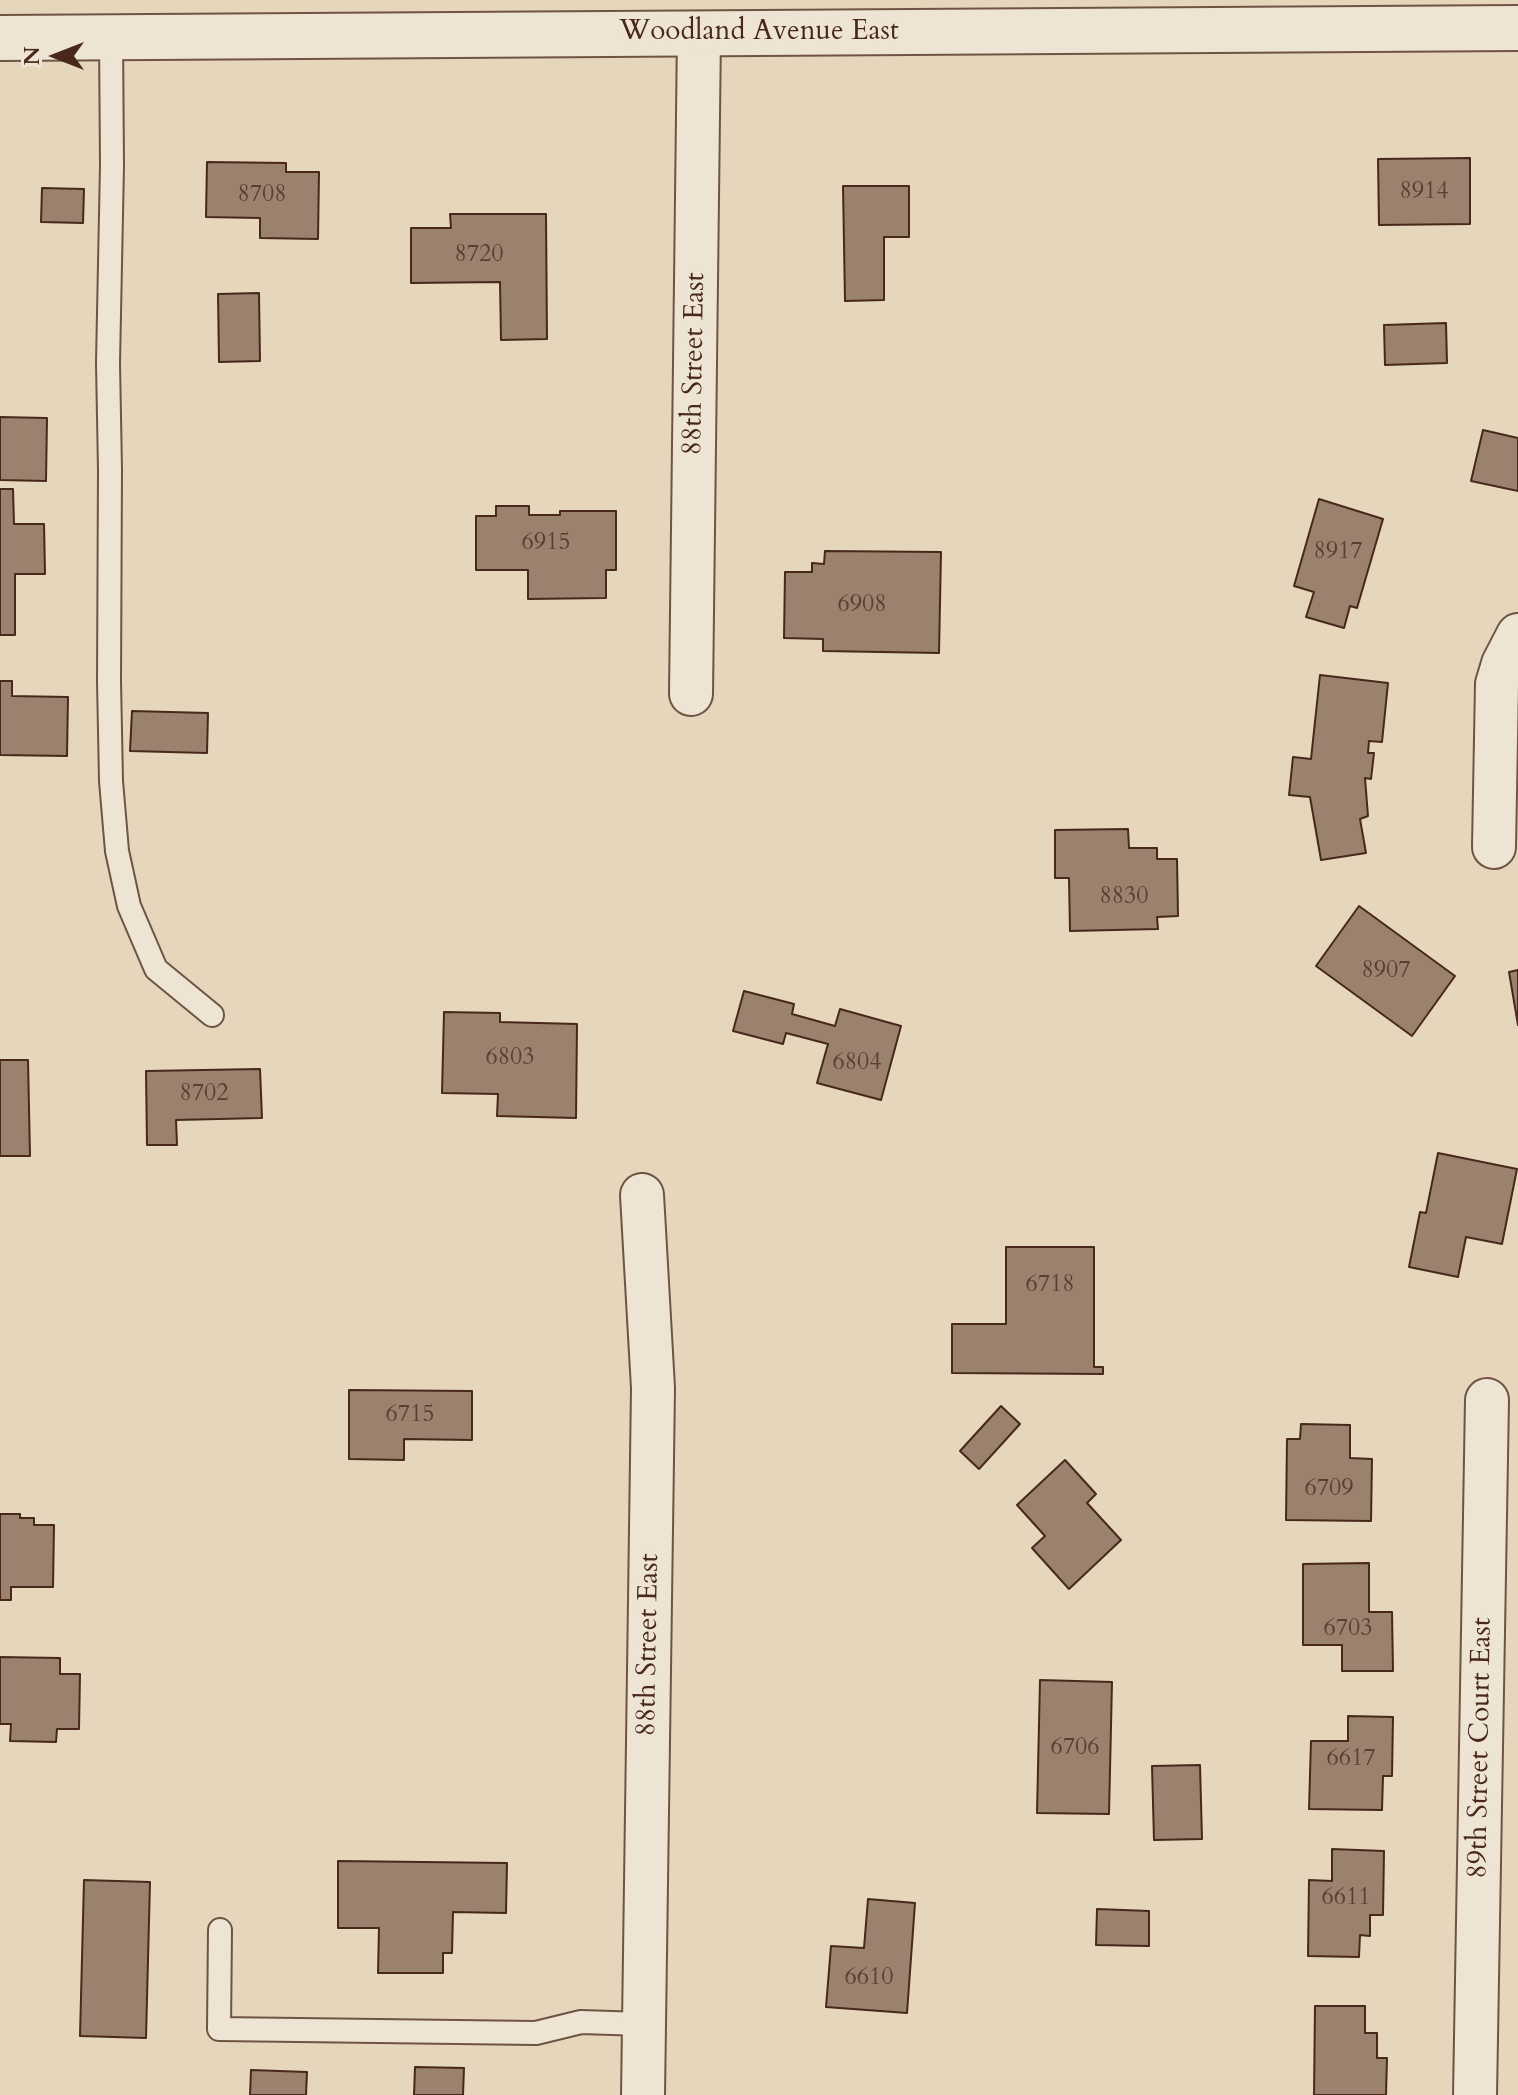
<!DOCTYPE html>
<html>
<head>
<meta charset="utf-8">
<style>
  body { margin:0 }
  #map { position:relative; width:1518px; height:2095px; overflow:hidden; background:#e5d6bc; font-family:Cardo,serif }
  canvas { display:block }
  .north { position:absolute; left:16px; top:16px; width:80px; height:80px; -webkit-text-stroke:6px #eee4d3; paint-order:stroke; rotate:270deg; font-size:22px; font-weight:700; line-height:32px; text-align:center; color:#48281b }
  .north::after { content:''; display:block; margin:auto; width:28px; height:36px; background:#48281b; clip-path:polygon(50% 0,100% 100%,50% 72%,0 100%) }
</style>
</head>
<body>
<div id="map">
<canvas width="1518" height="2095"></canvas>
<div class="north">N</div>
</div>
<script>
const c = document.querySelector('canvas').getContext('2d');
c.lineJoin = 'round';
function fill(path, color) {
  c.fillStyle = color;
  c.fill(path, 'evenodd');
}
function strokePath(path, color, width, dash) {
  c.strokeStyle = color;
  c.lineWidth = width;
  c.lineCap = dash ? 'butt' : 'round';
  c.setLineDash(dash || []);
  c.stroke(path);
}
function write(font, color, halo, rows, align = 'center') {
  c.font = font + ' Cardo,serif';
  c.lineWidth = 6;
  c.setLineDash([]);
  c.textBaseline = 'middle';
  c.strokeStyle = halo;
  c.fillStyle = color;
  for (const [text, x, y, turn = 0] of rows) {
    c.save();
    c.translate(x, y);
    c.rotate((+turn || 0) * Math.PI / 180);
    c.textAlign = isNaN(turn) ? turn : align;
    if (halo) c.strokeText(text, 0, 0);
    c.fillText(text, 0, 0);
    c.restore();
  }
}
const building = new Path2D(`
  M1470,158V224L1379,225L1378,159Z
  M207,162L286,163V172H319L318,239L260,238V218L206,217Z
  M843,186H909V237H884V300L845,301Z
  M42,188L84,189L83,223L41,222Z
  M450,214H546L547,339L501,340L500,282L411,283V228H451Z
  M259,293L260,361L219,362L218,294Z
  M1446,323L1447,363L1385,365L1384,325Z
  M0,417L47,418L46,481L0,480Z
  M1483,430L1518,438V491L1471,481Z
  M0,489H13L14,524H44L45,574H15V635H0Z
  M1319,499L1383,519L1357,608L1350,606L1344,628L1306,617L1314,592L1294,586Z
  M496,506H529V515H560V511H616V570H606V598L528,599V570H476V516H496Z
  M825,551L941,552L939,653L823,651V639L784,638L785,572H812V563L824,564Z
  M1320,675L1388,683L1382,742L1369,741L1368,753H1374L1371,779L1365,778L1368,816L1360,819L1366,853L1321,860L1310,797L1289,795L1293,757L1311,759Z
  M0,681H12V696L68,697L67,756L0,755Z
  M132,711L208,713L207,753L130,751Z
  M1128,829L1129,848H1157V859H1177L1178,916L1157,917L1158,929L1070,931L1069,878H1055V830Z
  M1359,906L1455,976L1412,1036L1316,966Z
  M1518,970V1025L1509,972Z
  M744,991L794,1004L792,1014L835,1026L840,1009L901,1026L881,1100L817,1083L828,1044L786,1033L783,1044L733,1031Z
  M444,1012L500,1013V1022L577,1024L576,1118L497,1116L498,1094L442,1093Z
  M0,1060H28L30,1156H0Z
  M260,1069L262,1118L176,1120L177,1145H147L146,1071Z
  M1438,1153L1517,1169L1502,1244L1466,1237L1458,1277L1409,1267L1420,1212L1426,1213Z
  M1006,1247H1094V1367H1103V1374L952,1373V1324H1006Z
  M349,1390L472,1391V1440L404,1439V1460L349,1459Z
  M1001,1406L1020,1424L979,1469L960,1451Z
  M1301,1424L1350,1425V1458L1372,1459L1371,1521L1286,1520L1287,1439H1300Z
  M1065,1460L1096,1494L1087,1503L1121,1540L1069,1589L1032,1548L1045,1536L1017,1505Z
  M0,1514H20V1518H34V1525H54L53,1587H11V1600H0Z
  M1369,1563V1612H1392L1393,1671H1342V1645H1303V1564Z
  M0,1657L60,1658V1674H80L79,1729H57L56,1742L10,1741L11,1724H0Z
  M1040,1680L1112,1682L1109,1814L1037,1813Z
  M1348,1716L1393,1717L1392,1776H1383L1382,1810L1309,1809L1311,1741H1348Z
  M1200,1765L1202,1839L1154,1840L1152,1766Z
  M1332,1849L1384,1851L1383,1915H1370V1936L1360,1935L1359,1957L1308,1956L1309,1880L1332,1881Z
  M338,1861L507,1863L506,1913L453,1912L452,1953H443V1973H378L379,1928H338Z
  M84,1880L150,1882L146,2038L80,2036Z
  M868,1899L915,1903L907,2013L826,2007L831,1946L864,1948Z
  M1097,1909L1149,1911V1946L1096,1945Z
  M1315,2006H1365V2033H1377V2058H1387L1386,2095H1314Z
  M415,2067L464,2068L463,2095H414Z
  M251,2070L307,2072L306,2095H250Z`);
fill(building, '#9a826f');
strokePath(building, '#48281b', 2);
const service = new Path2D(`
  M111,37L112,165L108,363L110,470L109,681L111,781L117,851L129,906L156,969L212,1015
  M220,1930L219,2029L536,2033L581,2022L643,2024`);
const minor = new Path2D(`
  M691,694L699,33
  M1494,847L1497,684L1503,664L1518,635
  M642,1195L653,1388L643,2095
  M1475,2095L1487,1400`);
const tertiary = new Path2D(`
  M0,38L1518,28`);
strokePath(service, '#6f5443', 26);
strokePath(minor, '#6f5443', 46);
strokePath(tertiary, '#6f5443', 48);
strokePath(service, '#eee4d3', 22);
strokePath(minor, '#eee4d3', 42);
strokePath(tertiary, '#eee4d3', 44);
write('24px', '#5c3e30', null, [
  ["8914",1424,192],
  ["8708",262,195],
  ["8720",479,255],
  ["6915",546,543],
  ["8917",1338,552],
  ["6908",862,605],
  ["8830",1124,897],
  ["8907",1386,971],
  ["6803",510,1058],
  ["6804",857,1063],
  ["8702",204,1094],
  ["6718",1050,1285],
  ["6715",410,1415],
  ["6709",1329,1489],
  ["6703",1348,1629],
  ["6706",1075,1748],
  ["6617",1351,1759],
  ["6611",1346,1898],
  ["6610",869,1978]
]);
write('28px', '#48281b', '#eee4d3', [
  ["Woodland Avenue East",759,33],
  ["88th Street East",695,364,-89],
  ["88th Street East",649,1645,-89],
  ["89th Street Court East",1481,1748,-89]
]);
</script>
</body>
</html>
